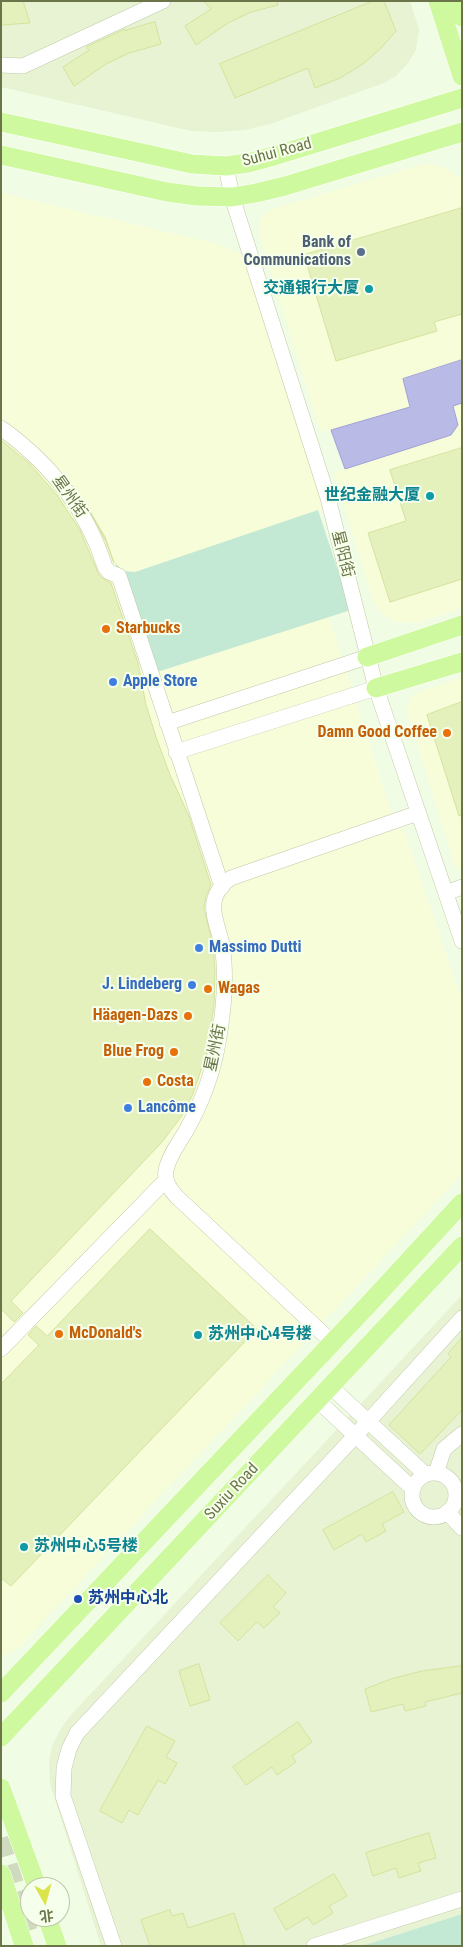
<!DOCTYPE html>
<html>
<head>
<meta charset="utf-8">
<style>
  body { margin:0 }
  #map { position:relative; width:463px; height:1947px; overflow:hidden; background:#f1fce5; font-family:"Roboto Condensed","Noto Sans SC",sans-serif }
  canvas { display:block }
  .frame { position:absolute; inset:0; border:2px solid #6c744a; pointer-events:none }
  .north { position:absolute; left:20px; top:1877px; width:50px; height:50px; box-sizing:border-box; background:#f6ffeb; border:1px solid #bfc7ab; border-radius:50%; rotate:173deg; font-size:14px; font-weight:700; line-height:20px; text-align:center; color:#6c744a }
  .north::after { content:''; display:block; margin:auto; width:18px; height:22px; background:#dbe44c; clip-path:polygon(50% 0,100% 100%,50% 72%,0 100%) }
</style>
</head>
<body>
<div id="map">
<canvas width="463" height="1947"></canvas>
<div class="frame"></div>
<div class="north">北</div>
</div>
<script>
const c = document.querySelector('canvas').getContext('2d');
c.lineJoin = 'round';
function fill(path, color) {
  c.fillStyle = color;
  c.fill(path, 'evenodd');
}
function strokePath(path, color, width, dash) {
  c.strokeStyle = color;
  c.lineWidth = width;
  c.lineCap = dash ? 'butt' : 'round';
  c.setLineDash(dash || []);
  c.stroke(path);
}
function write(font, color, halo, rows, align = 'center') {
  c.font = font + ' "Roboto Condensed","Noto Sans SC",sans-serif';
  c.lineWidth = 4;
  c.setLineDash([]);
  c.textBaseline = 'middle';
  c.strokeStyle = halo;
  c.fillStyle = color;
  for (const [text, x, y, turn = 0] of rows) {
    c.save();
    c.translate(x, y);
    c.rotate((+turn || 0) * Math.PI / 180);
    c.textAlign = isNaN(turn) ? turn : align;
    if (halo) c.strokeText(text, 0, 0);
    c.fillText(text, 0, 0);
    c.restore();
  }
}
fill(new Path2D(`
  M1,1H410L419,29L416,50L408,63L396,76L384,83L270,124L245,130L217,132L191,131L1,87Z
  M462,1295V1914L362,1946H101L50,1784L49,1762L52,1746L60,1730L70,1716Z`), '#e7f3d3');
fill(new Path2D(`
  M431,164L446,168L459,177L462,182V360L403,379L410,407L321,432L259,235L260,221L267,211L416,166Z
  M1,193L214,243L236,251L247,259L332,506L318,511L351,610L329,617L393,818L406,836L462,1001V1174L19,1647L10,1653L1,1656Z
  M462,403V608L418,623L395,622L384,615L374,604L334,472L451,435L458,425L453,406Z
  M462,678V868L456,870L408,714L407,707L411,697L421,691Z`), '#f7fcd9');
fill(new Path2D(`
  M318,510L351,610L154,673L115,563L123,571L135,572Z
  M462,1914V1946H362Z`), '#c3e9d4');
const water = new Path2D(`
  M462,360V403L453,406L458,425L451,435L345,469L331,430L410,407L403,379Z`);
fill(water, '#b9bae5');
strokePath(water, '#a0a0d7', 1);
const building = new Path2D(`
  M1,1H23L30,23L1,25Z
  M204,1H277L278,5L251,12L228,23L196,45L185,26L211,9Z
  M373,1H384L396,31L380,49L363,64L340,78L315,88L308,68L235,98L220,64Z
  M155,22L161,44L129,53L106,64L74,86L63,67L89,50L86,47L125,29V30Z
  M462,208V314L434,322L437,331L336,361L304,255Z
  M1,440L29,463L57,495L80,530L98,573L102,578L111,583L138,663L146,705L156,737L170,775L189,816L211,885L206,896L204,908L213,946L215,969L214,1005L207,1052L193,1094L181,1117L162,1142L11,1301L23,1313L14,1322L2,1310L1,1311Z
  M462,448V579L390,602L368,533L406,521L390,470Z
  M88,508L105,537L114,563L106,542Z
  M462,702V815L459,816L427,715Z
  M150,1229L257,1329L11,1586L1,1578V1384L39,1345L28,1335L36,1326L47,1336Z
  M462,1338V1410L420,1454L389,1425L451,1357L448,1354Z
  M393,1492L404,1512L382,1524L386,1531L366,1542L362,1534L334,1550L323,1530Z
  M268,1575L286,1593L273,1607L280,1613L264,1628L257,1622L238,1641L220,1623Z
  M199,1664L210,1700L190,1706L179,1671Z
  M462,1666V1693L425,1702L426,1706L405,1711L403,1704L371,1712L365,1689L391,1679L422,1671Z
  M298,1722L312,1742L292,1756L296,1762L277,1775L272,1767L246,1785L233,1767Z
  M147,1726L175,1741L166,1757L177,1763L165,1784L158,1780L138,1815L129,1810L122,1823L100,1811Z
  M429,1833L436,1858L418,1863L421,1871L399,1878L396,1868L373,1876L366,1853Z
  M334,1874L347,1896L329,1906L333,1913L313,1925L308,1917L286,1930L274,1909Z
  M170,1910L172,1916L183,1913L188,1928L234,1913L245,1946H150L141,1920Z`);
fill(building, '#e5f1bd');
strokePath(building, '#d4e39d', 1);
strokePath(new Path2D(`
  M1,1838L28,1931`), '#d0dabe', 19, [19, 9]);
const minor = new Path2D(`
  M1,65L23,66L163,1
  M226,166L232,197L328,498L376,688L462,941
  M1,428C50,463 87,510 105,567L109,572L119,576L222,887
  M167,723L367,657
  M176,752L376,688
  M446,893L462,887
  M333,1343L177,1197C169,1189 164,1181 166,1170C169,1155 180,1142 187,1129C202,1102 213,1073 218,1043C224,1010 227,976 222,944C219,930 212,916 214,902C216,892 223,883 231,878L418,813
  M1,1349L166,1180
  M331,1387L425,1474
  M318,1401L413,1489
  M436,1473L444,1449L462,1434
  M412 1495a22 22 0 1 1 44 0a22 22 0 1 1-44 0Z
  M447,1512L462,1528
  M114,1946L63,1796L64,1768L69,1749L77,1733L355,1436L462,1318
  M314,1946L462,1899`);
const major = new Path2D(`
  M438,1L462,76
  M457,1L462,17
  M1,122L192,164L226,166L248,163L274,156L462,98
  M1,155L167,192L197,196L232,197L256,193L285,186L462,132
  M367,657L462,625
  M376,688L462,662
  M1,1693L367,1306L462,1203
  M1,1737L462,1246
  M1,1788L37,1887
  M1,1874L24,1946
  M47,1917L57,1946`);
strokePath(minor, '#c1caa8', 16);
strokePath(major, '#fff', 20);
strokePath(minor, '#fff', 15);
strokePath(major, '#cff99e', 19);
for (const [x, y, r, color] of [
  [361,252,5,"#5c6f8a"],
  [369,289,5,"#0f9aa8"],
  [430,496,5,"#0f9aa8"],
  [106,629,5,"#e8710a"],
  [113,682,5,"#3f7fe0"],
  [447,733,5,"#e8710a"],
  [199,948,5,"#3f7fe0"],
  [192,985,5,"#3f7fe0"],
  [208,989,5,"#e8710a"],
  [188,1016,5,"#e8710a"],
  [174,1052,5,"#e8710a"],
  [147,1082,5,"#e8710a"],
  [128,1108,5,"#3f7fe0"],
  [59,1334,5,"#e8710a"],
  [198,1335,5,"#0f9aa8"],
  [24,1547,5,"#0f9aa8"],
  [78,1599,5,"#1a4fb4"]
]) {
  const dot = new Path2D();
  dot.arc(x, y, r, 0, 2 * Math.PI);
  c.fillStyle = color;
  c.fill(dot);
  strokePath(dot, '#f6ffeb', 2);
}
write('16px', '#6c744a', '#f6ffeb', [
  ["Suhui Road",277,153,-15],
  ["星州街",69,497,55],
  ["星阳街",342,554,76],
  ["星州街",216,1048,-78],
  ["Suxiu Road",232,1492,-47]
]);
write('bold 16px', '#4e5e75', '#f6ffeb', [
  ["Bank of",351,243],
  ["Communications",351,261]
], 'right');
write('bold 16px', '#0d838f', '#f6ffeb', [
  ["交通银行大厦",359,289],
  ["世纪金融大厦",420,496],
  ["苏州中心4号楼",208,1335,"left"],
  ["苏州中心5号楼",34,1547,"left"]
], 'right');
write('bold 16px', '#c56008', '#f6ffeb', [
  ["Starbucks",116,629],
  ["Damn Good Coffee",437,733,"right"],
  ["Wagas",218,989],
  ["Häagen-Dazs",178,1016,"right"],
  ["Blue Frog",164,1052,"right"],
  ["Costa",157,1082],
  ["McDonald's",69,1334]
], 'left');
write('bold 16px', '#366cbe', '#f6ffeb', [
  ["Apple Store",123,682],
  ["Massimo Dutti",209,948],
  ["J. Lindeberg",182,985,"right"],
  ["Lancôme",138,1108]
], 'left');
write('bold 16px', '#164399', '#f6ffeb', [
  ["苏州中心北",88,1599]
], 'left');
</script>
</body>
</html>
